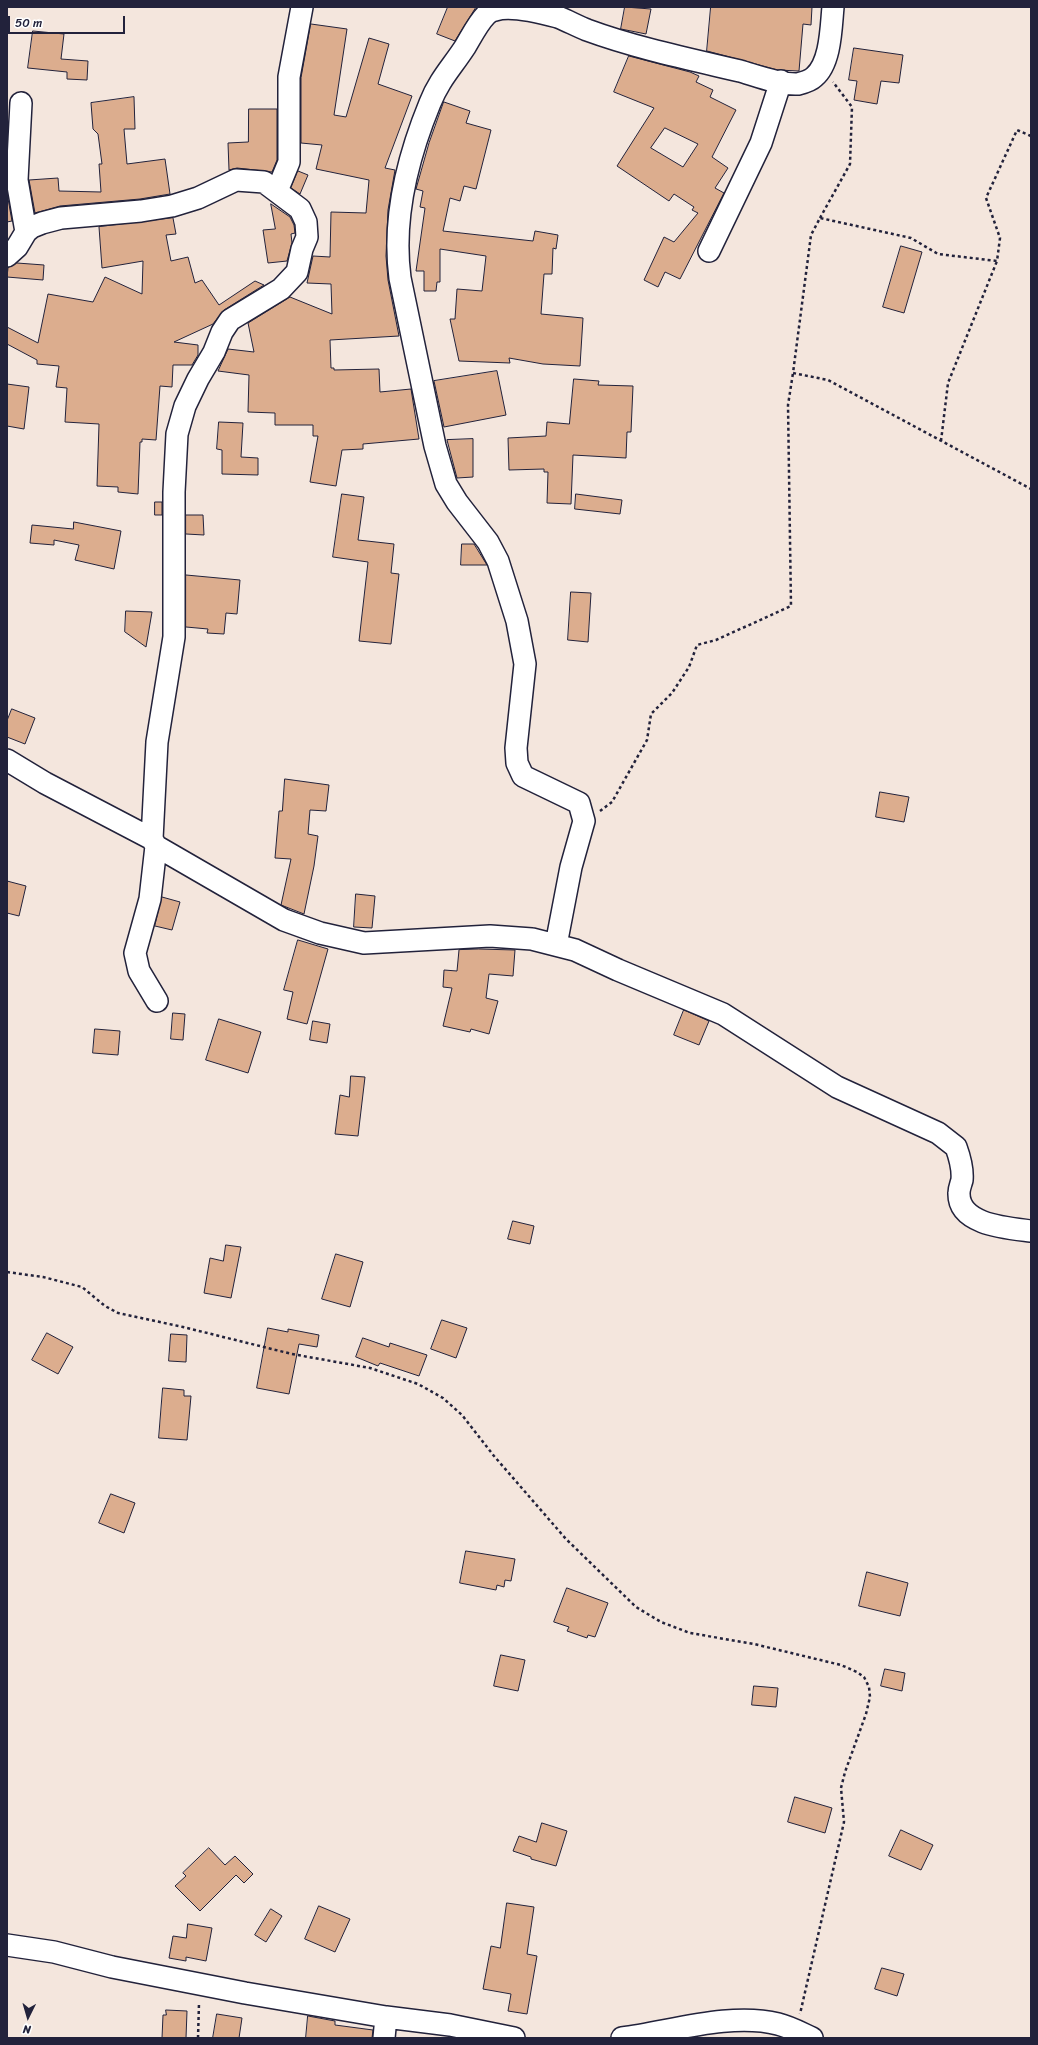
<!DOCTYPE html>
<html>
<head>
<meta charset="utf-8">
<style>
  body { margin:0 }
  #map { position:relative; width:1038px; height:2045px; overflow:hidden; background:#f4e6dd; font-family:Sriracha,sans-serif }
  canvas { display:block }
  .frame { position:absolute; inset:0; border:8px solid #22223b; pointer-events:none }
  .north { position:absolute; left:8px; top:1997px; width:40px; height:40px; -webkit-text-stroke:3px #fff; paint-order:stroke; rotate:185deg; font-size:11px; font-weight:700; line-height:16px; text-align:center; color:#22223b }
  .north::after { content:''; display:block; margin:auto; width:14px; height:18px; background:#22223b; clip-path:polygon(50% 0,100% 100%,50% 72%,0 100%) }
  .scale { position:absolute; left:8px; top:16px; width:117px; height:18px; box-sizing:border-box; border:2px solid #22223b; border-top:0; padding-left:5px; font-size:12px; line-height:14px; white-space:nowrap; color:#22223b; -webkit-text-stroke:3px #fff; paint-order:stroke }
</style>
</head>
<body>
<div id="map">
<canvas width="1038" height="2045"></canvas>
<div class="frame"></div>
<div class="north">N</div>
<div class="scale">50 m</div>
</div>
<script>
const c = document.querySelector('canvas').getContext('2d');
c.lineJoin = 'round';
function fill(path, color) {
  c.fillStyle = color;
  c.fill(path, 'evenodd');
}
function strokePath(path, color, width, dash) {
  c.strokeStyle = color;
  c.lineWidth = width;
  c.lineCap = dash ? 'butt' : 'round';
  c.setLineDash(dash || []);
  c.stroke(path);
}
const building = new Path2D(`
  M448,7H476L455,41L437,34Z
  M625,7L651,9L646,34L621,29Z
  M711,7H812L811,25L803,24L799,71L778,70L707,51Z
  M311,24L347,29L334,115L346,117L369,38L389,44L378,84L412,96L385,168L395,170L388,210L386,256L388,280L399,336L330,340L331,368H334V370L379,369L380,392L411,389L419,439L363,444V449L342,450L336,486L310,482L318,436H313V425H275V413L248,412L249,375L218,371L228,349L254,352L248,323L290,297L332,314L331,284L307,283L313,256L330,257L331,212L366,213L369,180L316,169L322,145L301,143V78Z
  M33,31L64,34L61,59L88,61L87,80L67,79V72L28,68Z
  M854,48L903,55L899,83L881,81L877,104L854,100L857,81L849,80Z
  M629,56L690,72L699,76L696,82L713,90L710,97L736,110L712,157L728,168L715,188L724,193L680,279L665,272L658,287L644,280L664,237L674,242L698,213L692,210L694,207L674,194L669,201L617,166L654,108L614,92ZM665,128L698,144L683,167L651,148Z
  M134,97L135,129H124L127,164L165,159L170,194L140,199L60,206L35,213L29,180L58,178L59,191L101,192L99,164H102L98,134L93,129L91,103Z
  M444,102L470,111L466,123L491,130L476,189L464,186L460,201L450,198L443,231L533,241L535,231L558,235L556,249L553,248L552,274H544L541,314L583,318L580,366L543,364L509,358L510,363L459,361L450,319H455L457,289L482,291L486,256L440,249V282H437L436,291H424V271H416L425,208L420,207L423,191L416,189L429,143Z
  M249,109H277V160L272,172L237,168L229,170L228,143L248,142Z
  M298,171L308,175L300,194L291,188Z
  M7,193L12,221L7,222Z
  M271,204L290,217L294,225L295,233L291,234L292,243L287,261L268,263L263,230L275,229Z
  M173,218L176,234L166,235L171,261L188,257L195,283L202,280L219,305L255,281L264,285L224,310L213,324L174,342L198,345V355L192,365H173L172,387L160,386L156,440L142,439V442H140L138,494L118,492V487L97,486L99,424L65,422L67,388L56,387L59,366L37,364V360L7,344V327L38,343L48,294L93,302L105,277L142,294L143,261L102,268L99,227Z
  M901,246L922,252L904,313L883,307Z
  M17,263L44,265L43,280L7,277L8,268Z
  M497,371L506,415L444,427L434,381Z
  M574,379L599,381L598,385L633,386L631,432H627L626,458L573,455L571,504L547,503L548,472H544V469L509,470L508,438L546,436L547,422L569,424Z
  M7,384L29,387L24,429L7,426Z
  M219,422L243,423L241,457L258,458V475L222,474V450L217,449Z
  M473,439V477L457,478L447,440Z
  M342,494L364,497L358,540L394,544L391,573L399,574L391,644L359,641L368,562L333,557Z
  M576,494L622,500L620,514L575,509Z
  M155,502H162V515H155Z
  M186,515H203L204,535L186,534Z
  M74,522L121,531L114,569L75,560L79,545L54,540V545L30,543L32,525L73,529Z
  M462,544H474L487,565H461Z
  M186,575L240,580L237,614L226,613L224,634L207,633L208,629L186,627Z
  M571,592L591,593L588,642L568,640Z
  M126,611L152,612L146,647L125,632Z
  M12,709L35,718L25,744L7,737V721Z
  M285,779L329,785L326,811L310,810L308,834L318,836L314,866L304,914L281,905L291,859L275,858L279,811H282Z
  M880,792L909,797L904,822L876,817Z
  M7,881L26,886L19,916L7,913Z
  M356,894L375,896L372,928L354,927Z
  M162,897L180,902L172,930L155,926Z
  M298,940L328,949L307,1024L287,1019L293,992L284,990Z
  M479,949L515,950L513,976L489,974L486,998L498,1001L489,1034L471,1029L470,1032L443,1026L452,988L443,987L444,970L457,971L459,950Z
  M684,1010L709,1021L699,1045L674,1035Z
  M173,1013L185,1014L183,1040L171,1039Z
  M219,1019L261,1032L248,1073L206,1060Z
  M313,1021L330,1024L327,1043L310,1040Z
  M95,1029L120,1031L118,1055L93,1053Z
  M351,1076L365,1077L358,1136L335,1134L340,1095L349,1097Z
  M513,1221L534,1226L530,1244L508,1239Z
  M226,1245L241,1247L231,1298L204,1293L210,1258L223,1261Z
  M336,1254L363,1262L350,1307L322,1299Z
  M442,1320L467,1328L456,1358L431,1349Z
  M268,1328L288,1332V1329L319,1335L317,1347L299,1344L289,1394L257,1388Z
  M47,1333L73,1347L58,1374L32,1360Z
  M171,1334L187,1335L186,1362L169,1361Z
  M363,1338L389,1347L390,1343L427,1355L419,1376L380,1363L378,1366L356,1357Z
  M163,1388L184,1390V1396H191L187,1440L159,1438Z
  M111,1494L135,1503L124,1533L99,1523Z
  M466,1551L515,1559L511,1581L505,1580L504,1587L497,1585L496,1590L460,1583Z
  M867,1572L908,1583L900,1616L859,1606Z
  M567,1588L608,1603L595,1637L588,1635L587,1638L567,1631L569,1627L554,1622Z
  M501,1655L525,1660L518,1691L494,1686Z
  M885,1669L905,1673L902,1691L881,1686Z
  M754,1686L778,1688L776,1707L752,1705Z
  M795,1797L832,1808L825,1833L788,1822Z
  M542,1823L567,1831L556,1866L531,1859V1857L513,1851L519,1836L536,1842Z
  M901,1830L933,1845L921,1870L889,1856Z
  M209,1848L225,1865L235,1856L253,1874L244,1883L236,1875L200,1911L175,1886L186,1876L183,1873Z
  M507,1903L534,1907L527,1954L537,1956L527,2014L508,2011L511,1994L483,1989L491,1946L500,1948Z
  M319,1906L350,1919L335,1952L305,1939Z
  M271,1909L282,1916L266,1942L255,1935Z
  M188,1924L212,1928L206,1961L186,1957V1961L169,1958L173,1936L186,1938Z
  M882,1968L904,1974L897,1996L875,1989Z
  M166,2010L187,2011L186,2038H162L163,2015H166Z
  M217,2014L242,2018L239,2038H213Z
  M308,2016L335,2021V2025L373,2030L372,2038H306Z`);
fill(building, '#dcad8e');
strokePath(building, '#22223b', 1);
const minor = new Path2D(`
  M21,103L17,180L26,232
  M277,191L289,162V77L302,7
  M709,251L761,143L781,81
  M7,256L17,247L26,232L32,227L42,223L61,218L141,211L172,206L198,198L236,180L264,182L300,209L306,222L307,237L302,249L297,272L281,289L230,320L222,332L214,352L198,379L185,406L177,434L174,492V637L157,742L152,839
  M7,760L45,783L152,839L156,846L284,920L320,933L364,943L490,936L532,939L575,950L618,970L723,1014L837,1087L938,1133L956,1147C960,1158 963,1169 962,1180C961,1184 959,1188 959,1193C958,1225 1007,1228 1031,1231
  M156,846L150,899L135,953L139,971L157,1001
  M556,945L571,867L584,821L579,803L523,776L517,763L516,748L525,664L517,621L498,561L488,542L457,502L446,484L435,446L400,278C392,218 407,159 430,103C439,80 452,67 465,47C471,37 478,23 486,15C488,13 492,10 495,10C510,5 543,13 558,17C568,21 577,26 587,30C636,48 689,59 740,71C757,76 780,85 798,84C802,83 811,80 814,77C831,63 831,27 833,7
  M7,1945L54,1952L112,1967L245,1993L386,2017L450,2025L514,2038
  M384,2038L386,2017
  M622,2038C670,2032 730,2012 778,2024C790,2027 801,2033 812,2038`);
strokePath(minor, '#22223b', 24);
strokePath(new Path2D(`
  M1031,136L1017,130L986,198L1000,238L997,261L938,254L911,238L820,218L811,235L793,373L828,380L1031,489
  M820,218L850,164L852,107L833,82
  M941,441L948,383L997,261
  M600,811L612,802L647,740L651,714L672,693L689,667L697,645L716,640L791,606L788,405L793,373
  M7,1272L43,1277L82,1287L105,1306L118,1313L183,1327L292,1354L370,1368L418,1384L443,1398L462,1415L494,1456L566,1539L636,1607L661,1622L690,1633L754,1644L841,1665L857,1672L864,1677L869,1687L870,1697L866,1714L845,1772L841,1788L844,1822L800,2014
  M198,2038L199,2003`), '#22223b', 2.5, [3, 3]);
strokePath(minor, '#fff', 21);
</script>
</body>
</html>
